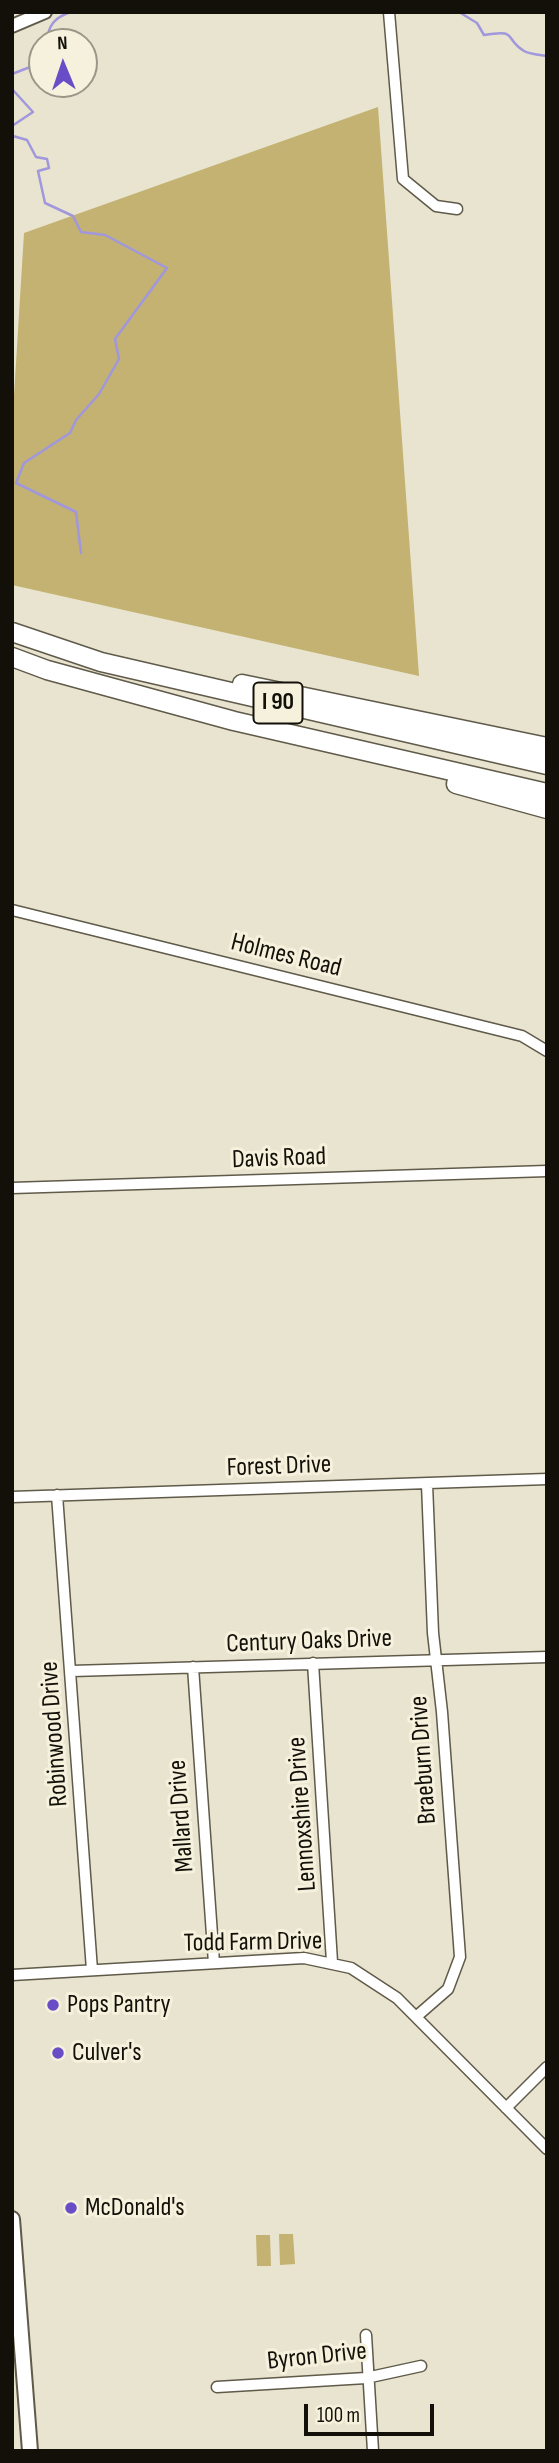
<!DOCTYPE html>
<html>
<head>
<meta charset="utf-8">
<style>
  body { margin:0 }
  #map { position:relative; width:559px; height:2463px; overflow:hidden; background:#e9e4cf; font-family:"Sofia Sans Condensed",sans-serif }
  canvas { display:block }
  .frame { position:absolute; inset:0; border:14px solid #121009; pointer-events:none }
  .north { position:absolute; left:28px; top:28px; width:70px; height:70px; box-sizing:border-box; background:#f6f1dd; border:2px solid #9b9788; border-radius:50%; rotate:358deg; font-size:19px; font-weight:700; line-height:28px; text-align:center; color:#121009 }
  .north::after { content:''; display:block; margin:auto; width:24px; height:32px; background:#694dc6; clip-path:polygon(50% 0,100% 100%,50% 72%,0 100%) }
  .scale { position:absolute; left:304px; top:2404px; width:130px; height:32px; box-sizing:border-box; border:4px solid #121009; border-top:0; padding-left:9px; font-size:21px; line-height:24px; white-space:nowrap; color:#121009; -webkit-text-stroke:5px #f6f1dd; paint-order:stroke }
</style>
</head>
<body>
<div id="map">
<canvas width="559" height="2463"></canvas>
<div class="frame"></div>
<div class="north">N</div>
<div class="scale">100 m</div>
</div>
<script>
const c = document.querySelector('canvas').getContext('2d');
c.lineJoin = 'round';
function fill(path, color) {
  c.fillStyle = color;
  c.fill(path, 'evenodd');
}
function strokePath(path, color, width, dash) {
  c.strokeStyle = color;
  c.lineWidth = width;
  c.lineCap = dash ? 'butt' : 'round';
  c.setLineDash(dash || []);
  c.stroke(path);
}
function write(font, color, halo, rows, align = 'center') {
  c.font = font + ' "Sofia Sans Condensed",sans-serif';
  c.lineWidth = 6;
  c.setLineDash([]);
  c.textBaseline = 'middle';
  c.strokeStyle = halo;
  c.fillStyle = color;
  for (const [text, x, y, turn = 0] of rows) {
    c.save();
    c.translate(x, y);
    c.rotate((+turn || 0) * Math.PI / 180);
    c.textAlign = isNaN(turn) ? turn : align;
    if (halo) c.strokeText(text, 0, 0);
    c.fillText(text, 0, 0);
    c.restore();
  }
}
fill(new Path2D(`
  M378,107L419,676L12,585V428L24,233Z
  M279,2234H293L295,2264L280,2265Z
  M256,2235H270L271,2266H257Z`), '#c3b271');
strokePath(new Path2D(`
  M459,12L477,23L484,35C519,29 503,38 524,51C529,54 540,55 547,56
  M47,42C48,25 55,17 71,12
  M12,74L38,64L42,59
  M12,89L33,112L12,126
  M12,132L13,136L27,140L36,157L47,159L49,168L38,171L45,203L73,216L81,232L105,235L167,268L115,339L119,359L99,394L76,420L70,433L24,463L16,483L76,512L81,553`), '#a097dd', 2.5);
const minor = new Path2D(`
  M389,12L403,179L436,206L457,209
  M12,910L522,1036L547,1051
  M12,1188L547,1171
  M57,1495L92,1970
  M12,1497L547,1479
  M313,1663L332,1962
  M193,1667L214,1963
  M72,1671L547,1657
  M12,1975L304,1958L351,1968L397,1998L547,2149
  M417,2016L448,1989L460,1957L442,1712L433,1633L427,1484
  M506,2108L547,2067
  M366,2335L373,2451
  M217,2387L366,2378L421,2366`);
const tertiary = new Path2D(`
  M12,26L45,12`);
const secondary = new Path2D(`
  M12,2219L30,2451`);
const motorway = new Path2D(`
  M12,632L101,662L547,765
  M12,657L47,670L234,721L547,793
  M242,684L547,747
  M456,784L547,809`);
strokePath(minor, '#5f5a49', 13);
strokePath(tertiary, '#5f5a49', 16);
strokePath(secondary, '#5f5a49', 18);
strokePath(motorway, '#5f5a49', 21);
strokePath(minor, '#fff', 10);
strokePath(tertiary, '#fff', 12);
strokePath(secondary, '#fff', 14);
strokePath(motorway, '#fff', 18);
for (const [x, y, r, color] of [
  [53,2005,7,"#694dc6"],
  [58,2053,7,"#694dc6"],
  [71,2208,7,"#694dc6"]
]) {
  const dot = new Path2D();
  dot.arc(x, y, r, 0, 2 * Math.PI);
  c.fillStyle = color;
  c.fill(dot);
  strokePath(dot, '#f6f1dd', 2.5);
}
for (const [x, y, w] of [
  [278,703,49]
]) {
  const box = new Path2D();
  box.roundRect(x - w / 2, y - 20.5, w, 41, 5);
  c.fillStyle = '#f6f1dd';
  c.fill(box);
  strokePath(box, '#121009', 2);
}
write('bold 24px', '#121009', null, [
  ["I 90",278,703]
]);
write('26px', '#121009', '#f6f1dd', [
  ["Holmes Road",286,956,14],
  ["Davis Road",279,1159,-2],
  ["Forest Drive",279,1467,-2],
  ["Century Oaks Drive",309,1642,-2],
  ["Robinwood Drive",55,1734,-94],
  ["Braeburn Drive",424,1760,-94],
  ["Lennoxshire Drive",303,1814,-94],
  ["Mallard Drive",182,1816,-94],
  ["Todd Farm Drive",253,1943,-1],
  ["Byron Drive",317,2357,-6]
]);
write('26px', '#121009', '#f6f1dd', [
  ["Pops Pantry",67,2005],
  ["Culver's",72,2053],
  ["McDonald's",85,2208]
], 'left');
</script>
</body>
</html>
